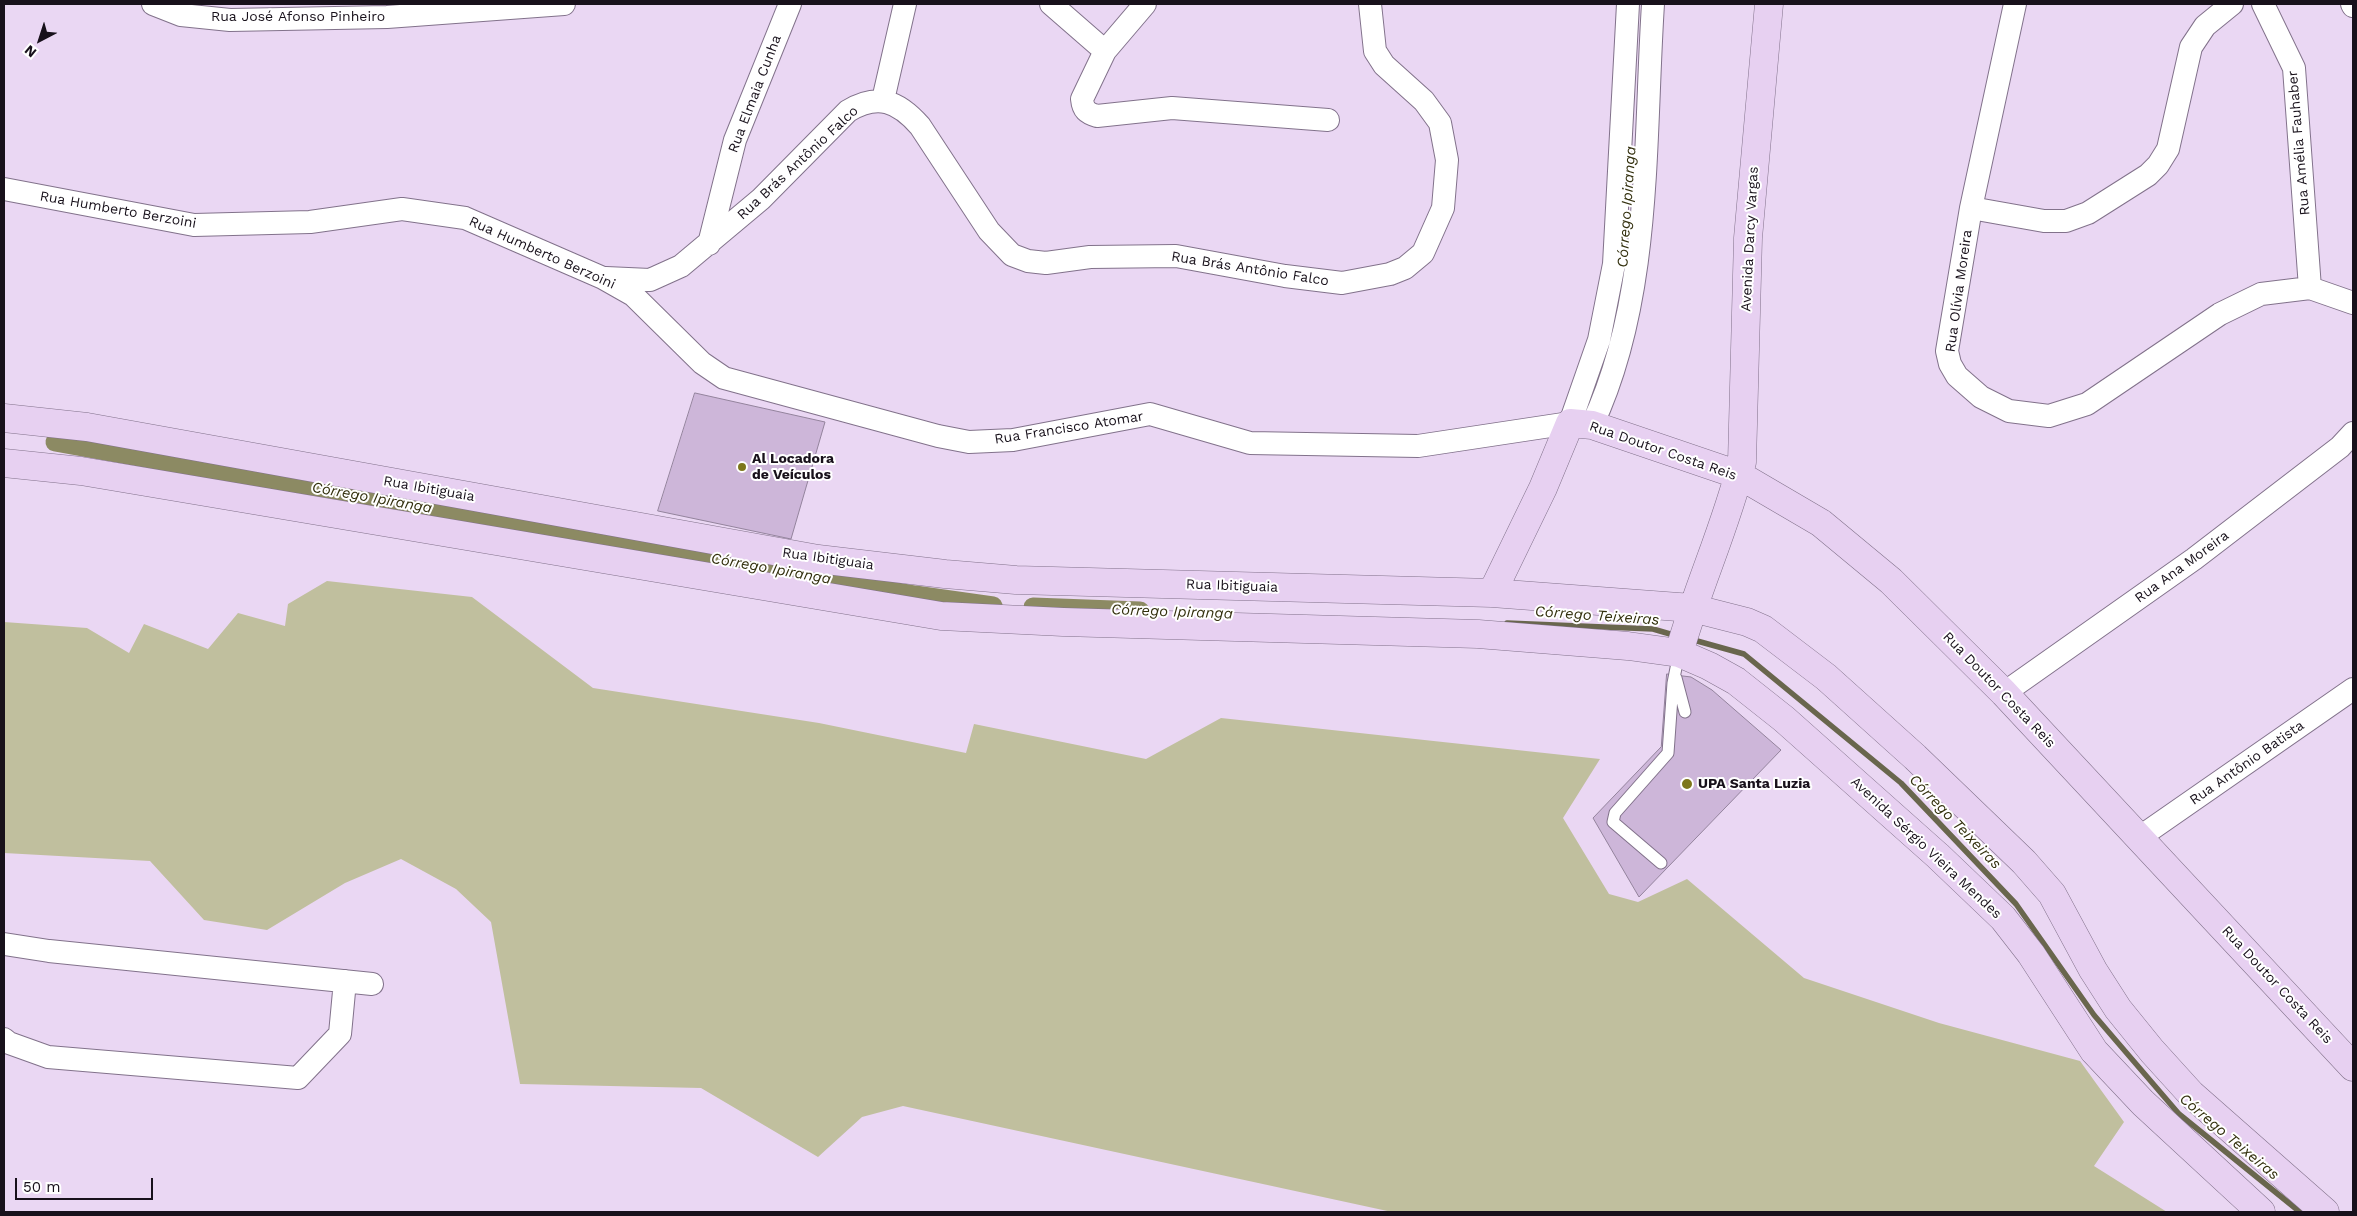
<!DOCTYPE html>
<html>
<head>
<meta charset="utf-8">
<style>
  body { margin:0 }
  #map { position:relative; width:2357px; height:1216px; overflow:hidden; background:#ead7f3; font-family:"Work Sans",sans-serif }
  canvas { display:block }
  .frame { position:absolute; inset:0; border:5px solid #18111b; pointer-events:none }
  .north { position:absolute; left:15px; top:15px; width:50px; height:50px; -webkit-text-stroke:4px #fff; paint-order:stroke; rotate:220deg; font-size:14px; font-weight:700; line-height:20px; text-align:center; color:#18111b }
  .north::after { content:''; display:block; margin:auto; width:18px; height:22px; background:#18111b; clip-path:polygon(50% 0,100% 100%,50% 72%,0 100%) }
  .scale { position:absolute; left:15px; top:1178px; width:138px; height:22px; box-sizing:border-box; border:2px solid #18111b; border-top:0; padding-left:6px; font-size:15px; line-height:18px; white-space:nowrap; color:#18111b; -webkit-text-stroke:4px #fff; paint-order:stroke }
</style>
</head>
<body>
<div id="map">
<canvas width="2357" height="1216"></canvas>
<div class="frame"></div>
<div class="north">N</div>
<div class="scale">50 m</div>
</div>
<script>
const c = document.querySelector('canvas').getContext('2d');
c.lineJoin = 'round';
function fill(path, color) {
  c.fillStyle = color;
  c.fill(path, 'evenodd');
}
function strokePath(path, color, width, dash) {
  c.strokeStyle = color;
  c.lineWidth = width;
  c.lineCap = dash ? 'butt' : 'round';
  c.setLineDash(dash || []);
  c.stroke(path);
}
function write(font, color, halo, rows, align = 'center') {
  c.font = font + ' "Work Sans",sans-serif';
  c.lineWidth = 4;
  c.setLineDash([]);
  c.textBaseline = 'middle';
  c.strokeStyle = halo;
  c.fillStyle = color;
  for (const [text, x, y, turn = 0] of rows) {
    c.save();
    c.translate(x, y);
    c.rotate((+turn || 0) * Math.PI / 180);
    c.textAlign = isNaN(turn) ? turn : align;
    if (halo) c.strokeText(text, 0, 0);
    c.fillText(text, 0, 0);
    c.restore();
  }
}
fill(new Path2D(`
  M327,581L472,597L593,688L819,723L966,753L974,724L1146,759L1221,718L1600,759L1563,818L1609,894L1638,902L1687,879L1804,978L1939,1023L2080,1061L2124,1122L2094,1166L2167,1212H1392L903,1106L862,1117L818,1157L701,1088L520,1084L491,922L456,889L401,859L345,883L267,930L204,920L150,861L4,853V622L87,628L129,653L144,624L208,649L238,613L285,626L288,604Z`), '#c0bf9e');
strokePath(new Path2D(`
  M1598,381L1604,361
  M1507,623L1653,629L1677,636
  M1690,639L1744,654L1901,783L2016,904L2094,1015L2179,1114L2300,1212`), '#69664d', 5.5);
strokePath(new Path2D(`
  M55,442L536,529L915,595L993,606
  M1033,607L1140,611`), '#8c8a63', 19);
const building = new Path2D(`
  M695,393L825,422L791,539L658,511Z
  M1667,674L1691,677L1712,690L1781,750L1639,897L1593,818L1661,747Z`);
fill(building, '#cdb6d9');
strokePath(building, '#93839c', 1);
const lane = new Path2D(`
  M1676,678L1685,712
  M1661,863L1613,822L1615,813L1668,753L1673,683L1679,653`);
const street = new Path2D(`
  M153,4L181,15L230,20L387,17L564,4
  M1051,4L1105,51
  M1145,4L1105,51L1082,99C1083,110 1087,113 1097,116L1172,108L1328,120
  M2015,4L1971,208L1947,351L1950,364L1957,376L1981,397L2009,411L2049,416L2087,404L2220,314L2261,294L2310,288L2353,303
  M2263,4L2294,68L2310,288
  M2352,4L2353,6
  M883,100L905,4
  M4,189L194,225L310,222L402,209L465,218L603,278L633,295L702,363L724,378L938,436L969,442L1013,440L1150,414L1250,443L1418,446L1570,423L1599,340L1614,264L1628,4
  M1971,208L2044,221H2066L2088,213L2148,175L2158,165L2168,149L2191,47L2205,26L2232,4
  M709,244L735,140L790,4
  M606,278L650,280L681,266L761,199L848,111C878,93 898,101 920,126L989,231L1012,255L1028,261L1046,263L1090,257L1176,256L1285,276L1342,283L1390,274L1405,268L1423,253L1443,208L1447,160L1440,123L1424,101L1384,65L1375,51L1370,4
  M1592,425C1652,298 1644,142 1653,4
  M2004,693L2194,559L2340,447L2353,433
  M2140,837L2353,689
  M4,944L49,951L372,984
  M4,1039L9,1043L48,1057L298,1078L340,1034L345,981`);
const secondary = new Path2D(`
  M4,418L87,427L818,559L945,574L1016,580L1492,593L1692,608L1747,622L1763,629L1826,677L1915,757L2024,862L2052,894L2093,970L2118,1009L2152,1051L2191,1094L2325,1212
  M4,463L81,471L941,616L1063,622L1478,634L1628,646L1679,653L1709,666L1736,681L1784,719L1938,856L2003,918L2031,954L2094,1051L2143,1103L2261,1212
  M1492,593L1543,488L1570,423L1592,425L1739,475L1821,523L1891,581L2004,693L2353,1067
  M1679,653C1697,588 1726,527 1742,462L1748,238L1769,4`);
strokePath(lane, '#82728b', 13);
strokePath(street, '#82728b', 24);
strokePath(secondary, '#82728b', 29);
strokePath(lane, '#fff', 11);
strokePath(street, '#fff', 22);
strokePath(secondary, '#e7d0f1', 28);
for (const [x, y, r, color] of [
  [742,467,5,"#7d761b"],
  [1687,784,6,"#7d761b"]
]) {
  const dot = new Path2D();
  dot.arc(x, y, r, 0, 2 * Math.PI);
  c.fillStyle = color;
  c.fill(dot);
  strokePath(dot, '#fff', 2);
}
write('14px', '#18111b', '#fff', [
  ["Rua José Afonso Pinheiro",298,17],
  ["Rua Elmaia Cunha",755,94,-69],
  ["Rua Amélia Fauhaber",2299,143,-95],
  ["Rua Brás Antônio Falco",798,163,-43],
  ["Rua Humberto Berzoini",118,210,10],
  ["Avenida Darcy Vargas",1750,239,-87],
  ["Rua Humberto Berzoini",542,253,24],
  ["Rua Brás Antônio Falco",1250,269,9],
  ["Rua Olívia Moreira",1959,291,-82],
  ["Rua Francisco Atomar",1069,428,-9],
  ["Rua Doutor Costa Reis",1663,451,19],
  ["Rua Ibitiguaia",429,489,10],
  ["Rua Ibitiguaia",828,559,8],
  ["Rua Ana Moreira",2182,567,-36],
  ["Rua Ibitiguaia",1232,586,2],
  ["Rua Doutor Costa Reis",1999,690,46],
  ["Rua Antônio Batista",2247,763,-35],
  ["Avenida Sérgio Vieira Mendes",1926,848,43],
  ["Rua Doutor Costa Reis",2277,985,47]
]);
write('bold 14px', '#18111b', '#fff', [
  ["Al Locadora",752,459],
  ["de Veículos",752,475],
  ["UPA Santa Luzia",1698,784]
], 'left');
write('italic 15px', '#33300e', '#fff', [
  ["Córrego Ipiranga",1627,207,-86],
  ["Córrego Ipiranga",372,498,10],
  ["Córrego Ipiranga",771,569,10],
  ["Córrego Ipiranga",1172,612,2],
  ["Córrego Teixeiras",1597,616,4],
  ["Córrego Teixeiras",1955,822,46],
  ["Córrego Teixeiras",2229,1137,40]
]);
</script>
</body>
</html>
